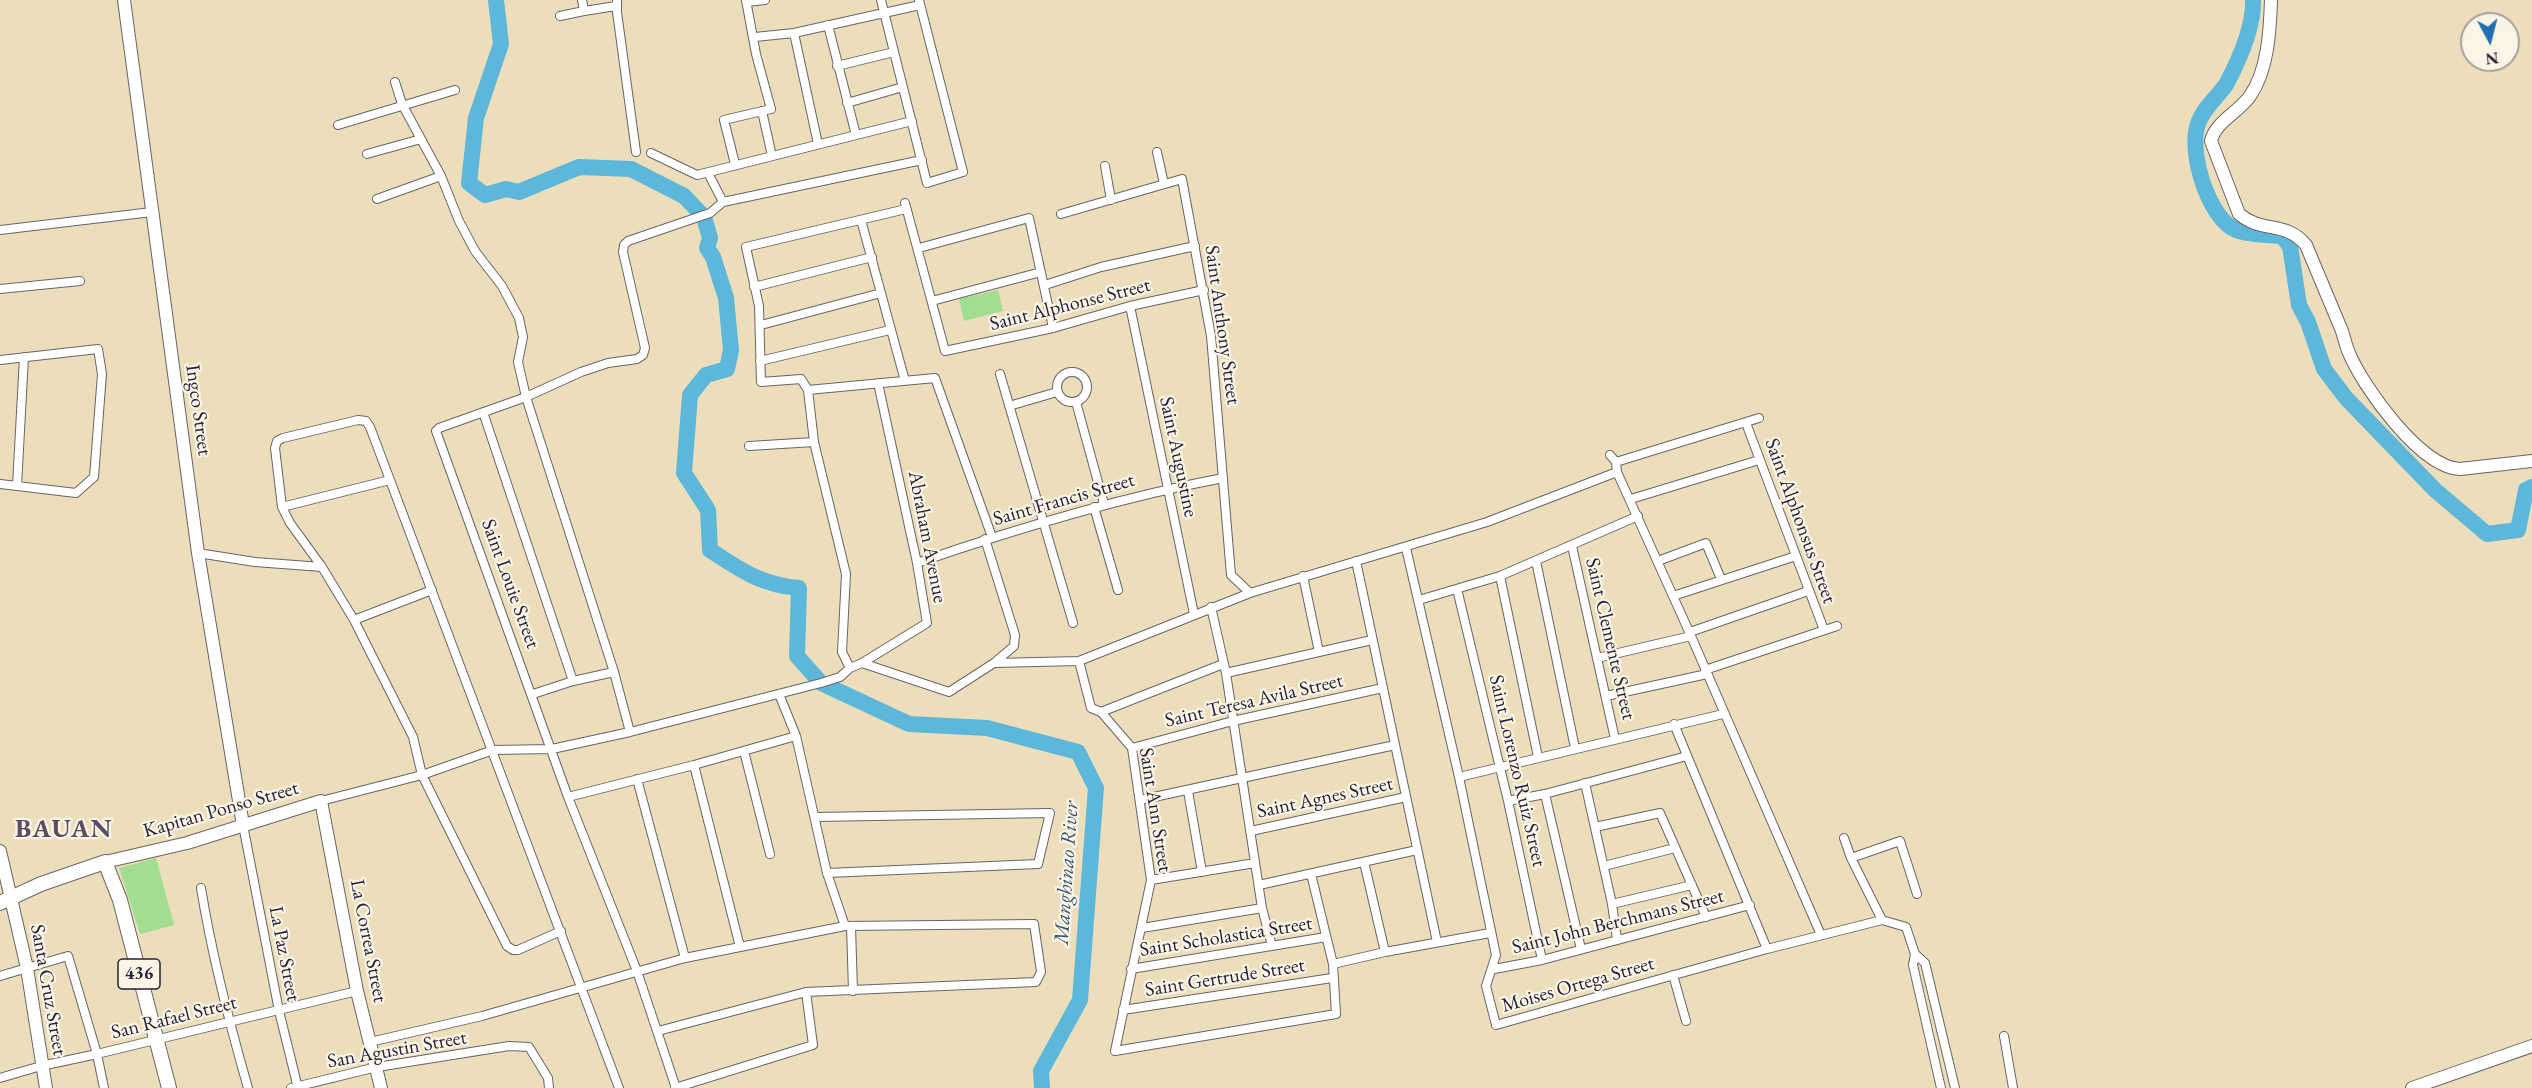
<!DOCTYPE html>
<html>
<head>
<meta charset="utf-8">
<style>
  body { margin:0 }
  #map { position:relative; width:2532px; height:1088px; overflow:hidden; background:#ecdeba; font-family:"EB Garamond",serif }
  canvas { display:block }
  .north { position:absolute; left:2460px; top:12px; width:60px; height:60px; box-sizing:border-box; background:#fcf5e5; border:2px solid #a5a1a1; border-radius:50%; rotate:173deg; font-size:16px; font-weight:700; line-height:24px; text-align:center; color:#22223b }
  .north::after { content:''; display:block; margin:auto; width:21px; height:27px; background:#1f6fb2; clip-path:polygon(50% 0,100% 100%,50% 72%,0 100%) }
</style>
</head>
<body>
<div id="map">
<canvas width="2532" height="1088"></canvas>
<div class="north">N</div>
</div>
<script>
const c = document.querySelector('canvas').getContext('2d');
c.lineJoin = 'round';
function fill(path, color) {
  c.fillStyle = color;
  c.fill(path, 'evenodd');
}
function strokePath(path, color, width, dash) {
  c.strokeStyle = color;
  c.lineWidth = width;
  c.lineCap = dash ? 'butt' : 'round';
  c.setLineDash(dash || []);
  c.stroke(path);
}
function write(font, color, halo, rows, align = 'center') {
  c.font = font + ' "EB Garamond",serif';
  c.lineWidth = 4.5;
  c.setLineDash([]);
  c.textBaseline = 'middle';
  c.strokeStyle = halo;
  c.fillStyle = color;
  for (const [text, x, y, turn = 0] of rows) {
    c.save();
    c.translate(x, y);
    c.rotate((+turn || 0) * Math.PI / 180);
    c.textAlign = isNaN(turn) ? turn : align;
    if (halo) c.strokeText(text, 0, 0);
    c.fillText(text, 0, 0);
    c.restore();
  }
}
fill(new Path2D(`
  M998,290L1003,311L964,321L959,299Z
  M156,858L174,925L140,934L119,868Z`), '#a1de92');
strokePath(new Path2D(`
  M496,0L501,44L476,118L469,183L485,195L506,189L519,192L579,167L631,169L684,196L704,217L710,238L707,248L713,257L726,298L731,350L727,369L706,375L690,395L684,473L708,510L710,550C740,570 762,585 799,588L797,656L821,683L909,724L987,728L1078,752L1096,788L1080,1000L1041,1071L1042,1088
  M2253,0C2254,26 2239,60 2227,83C2219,96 2202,109 2198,124C2188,151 2208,218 2236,230C2249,235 2268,235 2282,236L2290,246L2299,305L2308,322L2324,369L2346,398L2435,490L2487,534L2518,530L2526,490L2532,487`), '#5db7da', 16);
const street = new Path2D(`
  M617,0V12L636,152
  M881,0L927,183L963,172L919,0
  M747,2L765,0
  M584,11L616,6
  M560,16L584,11L582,0
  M828,25L856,135
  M794,33L818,144
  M755,37L794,33L920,5
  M837,66L894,52
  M395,82L402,104L441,176L459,221L475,251L502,286L519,318L523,337L518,362L526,397L614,672L630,732
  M847,103L903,87
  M762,111L772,156
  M338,125L455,90
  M1157,152L1164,184
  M651,153L697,175L912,121
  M367,154L421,139
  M735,164L724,120L771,109L756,54L746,0
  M1105,166L1111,200
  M708,173L723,202
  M377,199L441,176
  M905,203L945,351L1053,328L1130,306L1204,290
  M1061,214L1182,179L1211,336L1231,575L1250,593
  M861,220L905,381
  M0,230L152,212
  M919,248L1029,218L1053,328
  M1045,285L1101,267L1195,246
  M754,287L872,257
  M0,289L80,281
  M932,301L1041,272
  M1130,306L1194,614
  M761,325L881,293
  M0,360L98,349L102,374L94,477L76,493L0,484
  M760,361L890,330
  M1057 387a15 15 0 1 1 30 0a15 15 0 1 1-30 0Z
  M1000,374L1073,623
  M808,390L935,378L992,537
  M1076,402L1104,504
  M1009,406L1057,392
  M483,412L573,681
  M1746,423L1824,630
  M749,446L814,442
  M1610,455L1616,462L1617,472L1691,636L1821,935
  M1616,462L1759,418
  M17,486L24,357
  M1631,499L1759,460
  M282,507L390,480
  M1094,507L1118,590
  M985,539L1015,635L1014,646L994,663
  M1572,546L1615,739
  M1406,548L1459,777L1496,955L1486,986L1496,1025L1767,949L1882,920L1906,927L1915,954L1925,963L1955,1088
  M198,553L255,562L322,567
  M1356,561L1437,942
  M1536,561L1575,748
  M1658,561L1706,543L1721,579
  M917,563C1018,528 1118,498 1223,478
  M1303,576L1319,652
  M1500,576L1538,757
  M1457,589L1508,801L1542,960
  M1673,596L1796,556
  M1419,600L1500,576L1638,516
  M1211,607L1226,673L1262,908L1272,946
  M354,620L432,590
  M1690,632L1808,591
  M1597,658L1691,636
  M1079,661L1091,708L1101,712L1132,748L1151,880L1115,1051L1336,1014L1333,964L1311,874
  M862,663L927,623L917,563L878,383
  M850,668L842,652L846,574L814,442L808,390L801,379L761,382L759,306L746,247L906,209
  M1705,670L1837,626
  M1226,673L1372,640
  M533,694L573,681L614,672
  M779,694L796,736L827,873L845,926
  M1606,696L1707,674
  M1101,712L1223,664
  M1674,724L1767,949
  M1132,748L1233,721L1383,688
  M744,751L770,854
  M694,765L740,947
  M1459,777L1723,714
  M637,779L685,958
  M1585,783L1612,904L1617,939
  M1188,791L1202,872
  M1545,794L1581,949
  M568,797L694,765L796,736
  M1140,800L1395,745
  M321,801L422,775L493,750L552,749L630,732L821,683L840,677L850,668L862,663L949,692L994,663L1079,661L1250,593L1487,522L1617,472
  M1508,801L1545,794L1687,756
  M815,817L1050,813L1038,864L827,873
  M243,825L279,1011L298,1088
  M1595,827L1660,813L1706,917
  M1251,831L1406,797
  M1844,838L1851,858L1882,920
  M1851,858L1900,841L1917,894
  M1364,862L1385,952
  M1604,866L1675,848
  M1151,880L1255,863
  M1259,885L1417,850
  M201,888C212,956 229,1022 248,1088
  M1612,904L1692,885
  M851,926L853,991
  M1142,928L1262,908
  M561,931L518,950H513L507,946L422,775L413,737L354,620L322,567L290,523L282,507L275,448L277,441L283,438L358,420L366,421L370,427C453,647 537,867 619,1088
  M1915,954L1913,965L1941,1088
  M1333,964L1385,952L1490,933
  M1131,969L1326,937
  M1494,969L1542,960L1750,905
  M1673,975L1686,1021
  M0,976L68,956L97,1054L104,1088
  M1123,1010L1332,978
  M2004,1036L2013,1088
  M370,1042L482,1016L685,958L845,926L1034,924L1041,972L1036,982L806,992L658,1031
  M0,1078L41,1066L97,1054L357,991
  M291,1088L377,1067L509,1046L529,1047L548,1078L549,1088
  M675,1088L813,1045L806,992
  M676,1088L637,971L568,797L436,431L439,428L526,397L581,372L608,363L637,359L643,355L645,348L623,252L624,245L628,241L710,213L723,202L922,160`);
const secondary = new Path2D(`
  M124,0L198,553L243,825
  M2271,0C2270,31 2268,70 2250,96C2239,112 2215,122 2211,141L2239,214C2263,234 2285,220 2306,245C2318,274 2330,302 2342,331C2344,338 2346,346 2349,353C2363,387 2421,468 2460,469L2532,461
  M0,851L27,968L46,1088
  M105,862L187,843L321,801L357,991L381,1088
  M2412,1088L2532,1046`);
const primary = new Path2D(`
  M0,903L41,884L105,862L120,900L169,1088`);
strokePath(street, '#696467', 10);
strokePath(secondary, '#696467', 14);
strokePath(primary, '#696467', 16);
strokePath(street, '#fff', 8);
strokePath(secondary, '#fff', 12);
strokePath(primary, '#fff', 14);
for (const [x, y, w] of [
  [139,974,42]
]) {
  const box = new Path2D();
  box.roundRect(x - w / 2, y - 15, w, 30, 4.5);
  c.fillStyle = '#fcf5e5';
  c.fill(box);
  strokePath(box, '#22223b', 1.5);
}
write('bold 18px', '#22223b', null, [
  ["436",139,974]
]);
write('20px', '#22223b', '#fcf5e5', [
  ["Saint Alphonse Street",1070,305,-14],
  ["Saint Anthony Street",1222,325,82],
  ["Ingco Street",198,410,82],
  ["Saint Augustine",1178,457,78],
  ["Saint Francis Street",1064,500,-16],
  ["Saint Alphonsus Street",1800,521,70],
  ["Abraham Avenue",927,537,79],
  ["Saint Louie Street",510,584,70],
  ["Saint Clemente Street",1610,639,77],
  ["Saint Teresa Avila Street",1254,701,-13],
  ["Saint Lorenzo Ruiz Street",1517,771,77],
  ["Saint Agnes Street",1325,798,-12],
  ["Kapitan Ponso Street",221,810,-16],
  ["Saint Ann Street",1155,810,81],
  ["Saint John Berchmans Street",1618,922,-14],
  ["Saint Scholastica Street",1226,937,-9],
  ["La Correa Street",368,941,79],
  ["La Paz Street",284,954,79],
  ["Saint Gertrude Street",1225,978,-9],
  ["Moises Ortega Street",1578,985,-16],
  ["Santa Cruz Street",48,990,80],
  ["San Rafael Street",174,1018,-14],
  ["San Agustin Street",397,1050,-10]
]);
write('italic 21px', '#375673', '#fcf5e5', [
  ["Manghinao River",1067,873,-86]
]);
c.letterSpacing = '1.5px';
write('bold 26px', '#5e4b65', '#fcf5e5', [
  ["BAUAN",64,830]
]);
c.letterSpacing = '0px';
</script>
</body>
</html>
